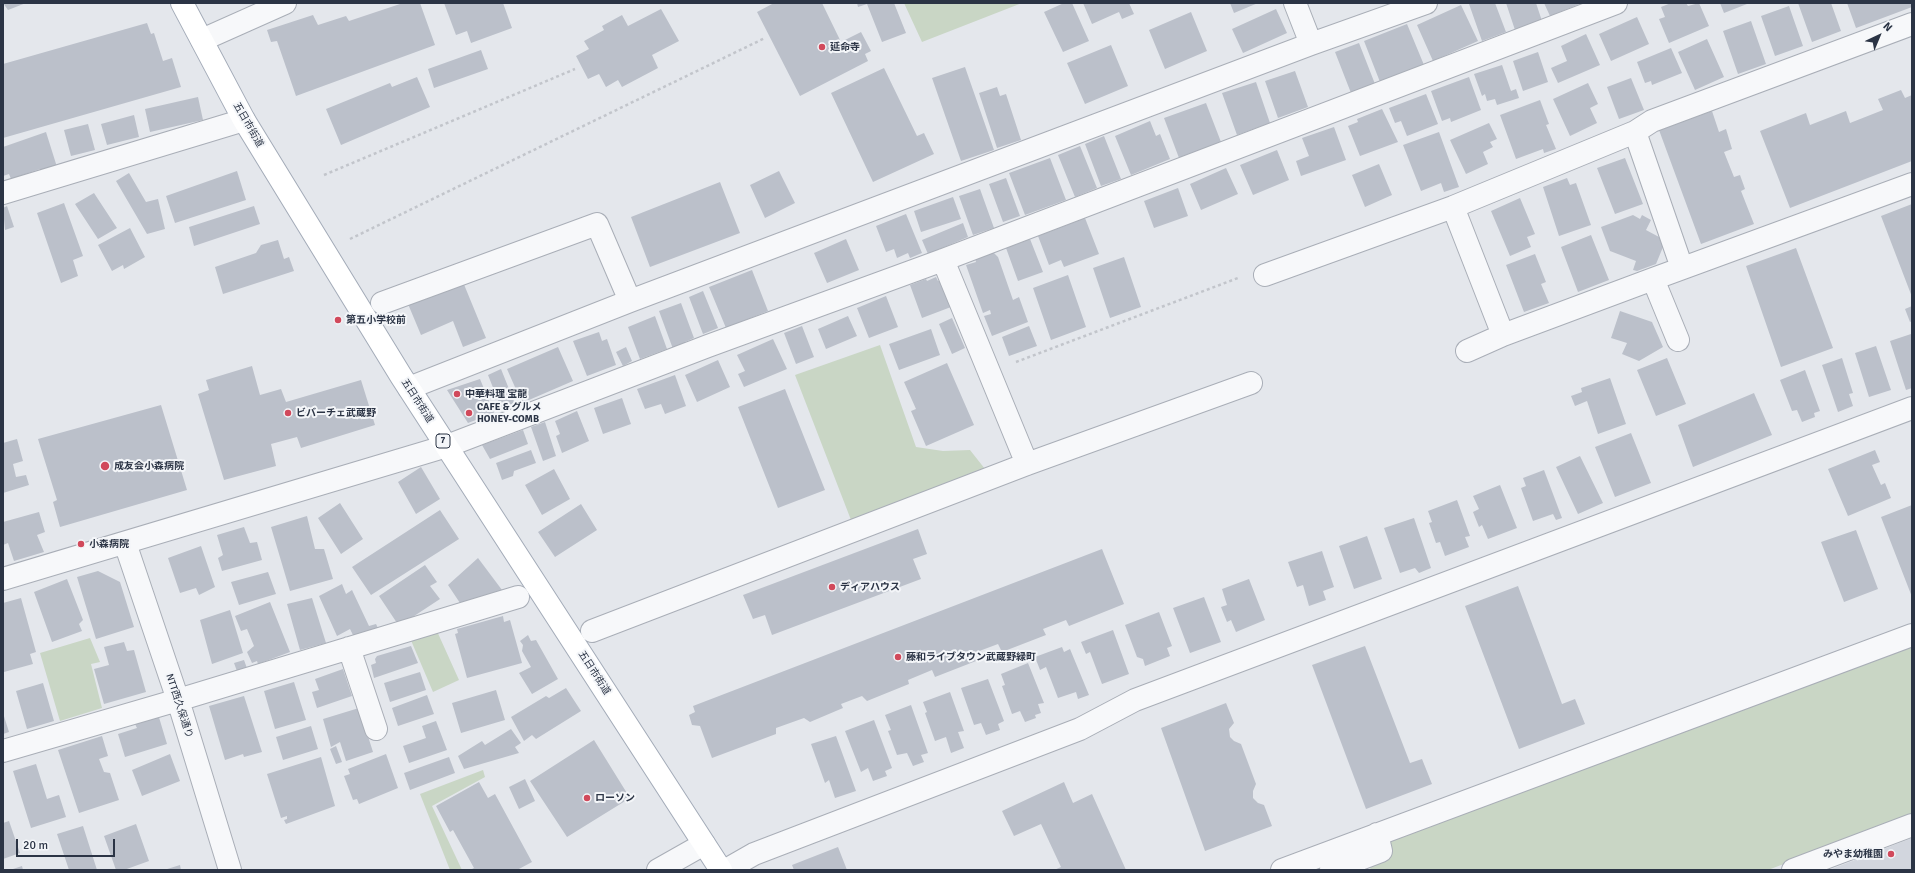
<!DOCTYPE html>
<html>
<head>
<meta charset="utf-8">
<style>
  body { margin:0 }
  #map { position:relative; width:1915px; height:873px; overflow:hidden; background:#e4e7ec; font-family:Signika,sans-serif }
  canvas { display:block }
  .frame { position:absolute; inset:0; border:4px solid #2b3445; pointer-events:none }
  .north { position:absolute; left:1859px; top:16px; width:40px; height:40px; -webkit-text-stroke:3px #f4f6f9; paint-order:stroke; rotate:44deg; font-size:11px; font-weight:700; line-height:16px; text-align:center; color:#2b3445 }
  .north::after { content:''; display:block; margin:auto; width:14px; height:18px; background:#2b3445; clip-path:polygon(50% 0,100% 100%,50% 72%,0 100%) }
  .scale { position:absolute; left:16px; top:839px; width:99px; height:18px; box-sizing:border-box; border:2px solid #2b3445; border-top:0; padding-left:5px; font-size:12px; line-height:14px; white-space:nowrap; color:#2b3445; -webkit-text-stroke:3px #f4f6f9; paint-order:stroke }
</style>
</head>
<body>
<div id="map">
<canvas width="1915" height="873"></canvas>
<div class="frame"></div>
<div class="north">N</div>
<div class="scale">20 m</div>
</div>
<script>
const c = document.querySelector('canvas').getContext('2d');
c.lineJoin = 'round';
function fill(path, color) {
  c.fillStyle = color;
  c.fill(path, 'evenodd');
}
function strokePath(path, color, width, dash) {
  c.strokeStyle = color;
  c.lineWidth = width;
  c.lineCap = dash ? 'butt' : 'round';
  c.setLineDash(dash || []);
  c.stroke(path);
}
function write(font, color, halo, rows, align = 'center') {
  c.font = font + ' Signika,"Noto Sans JP",sans-serif';
  c.lineWidth = 4;
  c.setLineDash([]);
  c.textBaseline = 'middle';
  c.strokeStyle = halo;
  c.fillStyle = color;
  for (const [text, x, y, turn = 0] of rows) {
    c.save();
    c.translate(x, y);
    c.rotate((+turn || 0) * Math.PI / 180);
    c.textAlign = isNaN(turn) ? turn : align;
    if (halo) c.strokeText(text, 0, 0);
    c.fillText(text, 0, 0);
    c.restore();
  }
}
fill(new Path2D(`
  M1912,838V870H1829Z`), '#d2d6de');
fill(new Path2D(`
  M904,3H1022L922,42Z
  M880,345L916,447L943,451L970,450L985,469L851,520L795,375Z
  M436,629L459,680L433,692L410,638Z
  M90,638L100,662L91,664L102,708L60,721L40,653Z
  M1912,647V815L1768,870H1371L1363,851Z
  M483,770L485,777L432,806L462,870H450L420,794Z`), '#c9d6c5');
fill(new Path2D(`
  M3,3H26L8,10Z
  M403,3H420L435,45L296,96L277,41L271,42L267,30L313,15L318,25L346,16L349,21Z
  M444,3H503L512,28L471,43L467,31L456,35Z
  M774,3H822L841,42L861,32L871,51L865,54L868,61L800,96L757,12Z
  M857,3H894L906,33L882,42L867,4L858,7Z
  M1064,3H1072L1089,41L1063,52L1044,12Z
  M1083,3H1129L1134,14L1122,19L1119,12L1092,24Z
  M1230,3H1258L1234,13Z
  M1472,3H1495L1506,32L1482,41L1469,4Z
  M1506,3H1536L1542,21L1515,30Z
  M1544,3H1582L1550,16Z
  M1671,3H1686L1688,6L1699,3L1709,26L1669,43L1659,19L1665,17L1661,7Z
  M1720,3H1746L1747,4L1724,13Z
  M1798,3H1831L1841,31L1812,42Z
  M1847,3H1912V7L1856,28Z
  M1461,5L1478,41L1433,61L1417,25Z
  M1789,6L1803,46L1775,56L1761,16Z
  M661,9L679,41L652,55L658,68L622,87L618,80L606,87L599,74L588,79L576,56L589,49L584,41L604,30L602,26L622,15L628,26Z
  M1276,9L1287,33L1243,53L1232,29Z
  M1191,12L1207,51L1165,69L1149,30Z
  M1637,17L1649,44L1611,61L1599,34Z
  M1751,21L1766,64L1738,74L1723,31Z
  M147,23L151,34L154,33L163,61L172,58L181,87L3,138V64Z
  M1407,24L1424,65L1380,82L1364,41Z
  M1586,34L1600,65L1558,83L1551,68L1567,61L1561,46Z
  M1707,39L1724,77L1695,90L1678,52Z
  M1359,43L1375,84L1351,93L1335,52Z
  M1111,45L1128,86L1085,104L1067,63Z
  M1671,48L1682,73L1652,85L1651,81L1645,83L1637,62Z
  M481,50L488,69L434,88L428,69Z
  M1538,52L1548,82L1523,91L1513,61Z
  M1502,65L1511,91L1516,89L1519,98L1497,105L1495,99L1487,101L1485,94L1482,96L1474,74Z
  M965,67L994,150L961,161L932,78Z
  M884,68L917,136L924,133L934,154L873,182L831,93Z
  M1295,71L1308,107L1278,118L1265,81Z
  M417,77L430,107L341,145L326,109L390,83L392,87Z
  M1469,77L1481,110L1451,122L1450,118L1442,121L1431,91Z
  M1631,78L1644,110L1619,119L1607,87Z
  M1256,82L1270,123L1237,135L1222,93Z
  M1588,83L1598,104L1590,108L1597,123L1570,136L1553,99Z
  M997,87L1000,96L1006,94L1021,140L997,148L979,93Z
  M1901,90L1905,98L1912,95V161L1790,208L1760,131L1806,113L1810,125L1846,111L1850,123L1883,110L1878,99Z
  M1426,94L1438,124L1407,136L1401,121L1395,123L1389,108Z
  M198,97L203,120L150,132L145,109Z
  M1540,100L1549,124L1546,125L1556,149L1544,153L1543,149L1516,159L1500,115Z
  M1206,103L1221,142L1179,158L1164,118Z
  M1382,109L1398,142L1360,156L1348,126L1358,122L1357,119Z
  M1712,111L1719,132L1726,129L1732,149L1724,152L1734,177L1740,175L1745,189L1741,191L1754,224L1701,244L1659,130Z
  M134,115L139,137L107,145L101,124Z
  M1150,121L1156,136L1160,134L1170,159L1131,175L1115,136Z
  M1489,123L1497,139L1490,142L1493,147L1483,152L1488,164L1466,174L1450,140Z
  M88,124L95,150L71,156L64,130Z
  M1334,127L1346,160L1301,176L1296,161L1309,156L1302,138Z
  M46,132L57,167L41,172L40,169L11,179L9,174L3,176V147Z
  M1439,132L1459,187L1444,192L1441,183L1421,191L1403,145Z
  M1104,136L1121,179L1101,186L1085,144Z
  M1080,146L1097,188L1075,197L1058,155Z
  M1277,150L1289,180L1253,195L1240,165Z
  M1050,158L1066,200L1025,215L1009,173Z
  M1625,158L1643,204L1615,214L1597,168Z
  M1379,164L1392,195L1365,207L1352,175Z
  M1226,168L1238,194L1201,210L1190,184Z
  M237,171L246,200L175,223L166,196Z
  M779,171L795,203L765,218L750,185Z
  M129,173L146,202L158,199L165,229L147,234L116,181Z
  M1006,178L1020,216L1003,222L989,184Z
  M1567,178L1570,185L1576,183L1591,225L1559,236L1543,187Z
  M720,182L740,233L650,267L631,217Z
  M1178,188L1188,216L1154,228L1144,201Z
  M980,189L994,228L973,235L959,196Z
  M94,193L117,228L98,239L75,204Z
  M953,197L961,219L921,232L914,211Z
  M1520,198L1535,234L1527,237L1531,247L1510,256L1491,211Z
  M64,203L83,256L73,260L78,276L61,283L37,213Z
  M1912,204V297L1881,216Z
  M7,206L14,227L5,230L3,208Z
  M254,206L260,224L194,246L189,227Z
  M906,214L922,253L910,258L908,253L897,258L894,249L886,252L876,226Z
  M1633,215L1640,219L1642,215L1651,220L1646,230L1659,237L1663,247L1656,264L1637,271L1633,270L1636,261L1610,251L1601,227Z
  M1085,218L1099,254L1064,267L1061,260L1049,265L1038,236Z
  M963,223L968,237L928,254L922,240Z
  M130,228L145,257L124,269L123,265L112,271L98,245Z
  M1591,235L1609,280L1578,292L1561,247Z
  M846,239L859,270L827,283L814,253Z
  M1030,239L1043,272L1018,281L1006,248Z
  M278,240L284,259L289,257L294,271L223,294L215,267L256,253L261,245Z
  M1796,248L1833,348L1781,367L1746,266Z
  M993,252L998,257L1013,300L1019,297L1028,322L992,336L984,316L991,314L990,310L983,313L966,265L976,262L975,258Z
  M1535,254L1546,282L1541,284L1549,303L1524,312L1506,265Z
  M1124,257L1141,307L1110,318L1093,268Z
  M752,270L768,311L726,328L709,287Z
  M1068,275L1086,327L1051,340L1033,288Z
  M936,277L938,281L940,280L951,307L922,318L910,285L926,279L927,281Z
  M463,282L486,338L463,347L453,321L421,335L408,304Z
  M703,291L718,328L703,334L689,297Z
  M886,296L898,327L869,338L857,308Z
  M681,303L694,338L685,342L686,344L673,349L659,311Z
  M1912,306V321L1910,322L1905,309Z
  M1620,311L1652,322L1663,347L1639,361L1622,354L1627,343L1611,338Z
  M655,316L667,349L640,359L628,327Z
  M848,316L857,336L826,349L818,329Z
  M952,318L965,348L952,354L939,324Z
  M802,326L814,357L796,364L784,333Z
  M1029,326L1037,346L1009,356L1002,337Z
  M931,329L940,355L899,370L889,344Z
  M599,332L602,341L607,339L616,365L587,376L573,341Z
  M1911,334L1912,388L1906,390L1890,341Z
  M773,339L787,369L744,387L738,374L745,371L737,355Z
  M1876,346L1891,390L1869,397L1855,353Z
  M558,347L573,381L522,403L507,369Z
  M626,347L632,361L623,366L616,352Z
  M1667,358L1686,404L1656,416L1637,370Z
  M1842,358L1853,393L1849,394L1853,406L1838,412L1822,365Z
  M718,360L730,387L697,402L685,375Z
  M947,363L974,425L926,446L911,411L916,409L904,382Z
  M252,366L260,395L281,389L286,402L361,380L375,425L301,448L297,437L271,444L276,466L224,480L198,394L209,390L206,380Z
  M501,369L515,404L502,410L488,375Z
  M1805,370L1820,411L1814,413L1815,417L1802,422L1797,410L1792,411L1780,380Z
  M675,375L686,406L665,414L661,404L645,409L637,389Z
  M1610,378L1626,424L1598,434L1587,401L1575,406L1571,396L1582,392L1581,388Z
  M480,379L494,413L468,423L447,390Z
  M785,389L825,490L778,508L738,407Z
  M1754,393L1772,435L1693,467L1678,425Z
  M622,398L631,424L603,434L594,408Z
  M161,405L187,490L60,527L53,502L57,500L38,439Z
  M577,411L589,441L562,453L556,436L560,434L555,421Z
  M545,422L556,456L543,461L531,427Z
  M523,430L528,444L490,459L482,445Z
  M1631,433L1651,483L1615,497L1595,447Z
  M17,439L23,461L13,464L16,477L26,475L29,485L3,493V443Z
  M531,450L536,463L514,471L513,476L502,480L496,463Z
  M1875,450L1880,462L1872,465L1881,485L1885,483L1891,498L1848,516L1828,469Z
  M1580,456L1603,503L1578,514L1556,467Z
  M421,467L440,499L416,514L398,482Z
  M554,469L570,499L542,515L525,485Z
  M1544,470L1562,518L1556,520L1553,514L1533,521L1521,488L1526,486L1523,478Z
  M1500,485L1517,528L1488,539L1482,525L1479,527L1473,512L1479,509L1473,496Z
  M1457,500L1470,536L1465,537L1469,547L1445,556L1440,542L1436,543L1429,523L1432,522L1428,511Z
  M340,503L363,539L341,554L318,518Z
  M581,504L597,530L555,557L538,532Z
  M1912,505V597L1881,517Z
  M440,510L459,539L371,595L352,567Z
  M39,512L45,532L37,535L44,552L14,561L8,543L3,545V522Z
  M307,516L315,549H324L333,579L290,591L271,527Z
  M1414,518L1431,568L1419,573L1415,568L1400,573L1384,528Z
  M244,527L250,543L257,542L262,560L222,571L218,558L223,555L217,535Z
  M918,529L927,554L913,559L921,579L772,635L765,615L753,619L743,595Z
  M1856,530L1878,589L1844,602L1821,542Z
  M1367,536L1382,579L1354,589L1339,546Z
  M201,546L215,587L199,595L196,588L180,593L168,558Z
  M1102,549L1124,604L1069,626L1066,620L1043,629L1046,635L1002,652L998,644L974,653L976,661L935,677L932,670L908,680L909,684L867,701L862,696L841,704L843,708L810,722L804,718L776,728V734L712,758L700,726L692,725L689,715L695,712L693,706Z
  M1322,551L1334,587L1323,591L1326,600L1309,606L1303,585L1297,587L1288,562Z
  M478,558L502,590L460,603L448,585Z
  M425,565L437,582L430,586L440,599L399,626L379,596Z
  M98,571L120,582L134,627L96,639L77,577Z
  M268,572L276,594L239,605L231,582Z
  M67,579L83,620L79,624L82,631L52,642L34,592Z
  M1249,579L1265,620L1236,632L1231,620L1227,622L1221,607L1227,605L1222,589Z
  M342,584L346,594L352,590L369,626L376,624L379,630L355,639L350,629L337,636L319,596Z
  M1518,586L1562,704L1575,699L1585,724L1519,749L1465,606Z
  M1204,597L1221,642L1190,653L1173,608Z
  M21,598L36,652L30,654L33,664L4,672L3,603Z
  M312,598L326,643L300,650L287,604Z
  M270,602L290,652L258,664L257,661L252,663L247,652L254,646L247,629L241,631L235,616Z
  M230,610L243,653L212,664L200,620Z
  M1159,612L1172,646L1167,648L1170,656L1145,666L1143,659L1137,657L1125,625Z
  M503,616L504,622L510,620L522,663L467,678L455,634L458,633L457,629Z
  M1113,630L1129,674L1102,684L1090,652L1086,654L1081,642Z
  M528,635L531,641L536,640L558,679L532,694L519,673L531,667L522,651L523,645L520,641Z
  M124,642L127,651L134,650L146,692L104,704L94,669L109,665L104,647Z
  M411,646L418,663L374,678L371,665L376,663L375,659L377,656Z
  M1365,646L1410,763L1422,759L1432,784L1366,809L1312,665Z
  M1062,647L1064,652L1070,649L1089,695L1078,699L1076,692L1058,698L1046,667L1040,670L1035,657Z
  M244,660L248,671L238,674L234,663Z
  M1028,663L1044,703L1038,704L1041,713L1035,715L1036,718L1025,722L1020,711L1012,714L1002,686L1005,685L1001,674Z
  M343,669L352,696L317,708L312,692L319,690L315,679Z
  M420,672L426,690L390,702L384,683Z
  M988,679L1004,721L998,724L1000,730L986,735L981,723L974,725L961,688Z
  M294,682L306,720L275,729L264,691Z
  M43,683L54,721L27,729L16,691Z
  M566,688L581,711L536,739L532,735L524,741L511,717L546,696L549,698Z
  M496,690L505,720L461,733L452,703Z
  M950,692L964,731L958,732L964,748L951,753L946,737L935,741L925,713L927,712L923,702Z
  M427,695L434,714L398,726L392,708Z
  M244,696L262,752L244,757L243,754L225,760L209,706Z
  M1226,703L1234,723L1229,729L1230,737L1234,741L1241,744L1256,784L1253,791V798L1258,803L1264,805L1272,826L1205,851L1161,728Z
  M911,705L928,753L921,755L924,762L913,766L907,753L897,755L888,731L891,730L885,715Z
  M359,708L373,752L346,761L340,742L331,747L323,719Z
  M3,713L9,732L3,734Z
  M158,714L167,744L125,757L118,734L137,728L134,722Z
  M874,720L892,768L885,771L887,776L873,781L868,768L861,772L845,731Z
  M436,721L447,750L409,763L403,746L426,738L422,726Z
  M311,726L318,749L283,760L276,737Z
  M511,729L521,743L515,747L519,753L464,769L458,756L482,741L485,745Z
  M102,736L108,756L99,759L104,772L110,773L119,800L79,813L58,750Z
  M836,736L856,791L835,798L829,780L825,783L811,744Z
  M594,740L630,798L567,837L530,781Z
  M336,746L342,762L336,764L330,749Z
  M170,754L180,781L142,796L132,770Z
  M386,754L398,788L359,804L357,799L353,800L344,776L350,774L348,769Z
  M321,757L335,806L286,824L284,820L287,819V816L281,818L267,774Z
  M449,757L455,773L410,790L404,773Z
  M36,764L47,799L59,795L66,817L31,828L13,771Z
  M525,779L535,801L519,809L509,787Z
  M479,782L488,798L495,794L532,862L517,870H470L474,868L453,830L450,832L436,806Z
  M1064,782L1073,803L1092,794L1126,870H1054L1061,867L1041,824L1014,836L1002,811Z
  M9,821L20,853L3,859V823Z
  M136,824L149,861L124,870H116L104,836Z
  M83,826L97,870H69L57,834Z
  M838,847L847,870H794L792,865Z
  M180,865L181,870H164Z
  M22,866L23,870H10Z`), '#bbc0ca');
const minor = new Path2D(`
  M1295,3L1311,44
  M202,40L285,3
  M1635,132L1682,268
  M3,193L244,120
  M1453,207L1503,335
  M943,260L1027,464
  M1265,275L1453,207L1635,132L1652,121L1912,24
  M1653,279L1678,340
  M382,303L597,224L630,301
  M1467,351L1503,335L1653,279L1912,184
  M409,388L630,301L1311,44L1426,3
  M125,543L178,700L230,870
  M3,579L447,446L708,346L943,260L1616,3
  M592,631L1027,464L1251,383
  M349,648L376,729
  M3,751L178,700L518,597
  M658,870L704,844
  M726,870L754,854L1080,729L1135,700L1912,408
  M1282,870L1912,635
  M1331,870L1381,851L1377,834
  M1793,870L1912,825`);
const major = new Path2D(`
  M182,3L244,120L401,376L721,870`);
strokePath(minor, '#a9aeb7', 24);
strokePath(major, '#a3abb8', 24);
strokePath(new Path2D(`
  M324,175L575,69
  M350,239L765,38
  M1016,362L1238,278`), '#c2c5cb', 2.5, [3, 3]);
strokePath(minor, '#f7f8fa', 22);
strokePath(major, '#fff', 22);
for (const [x, y, r, color] of [
  [822,47,4,"#d1495b"],
  [338,320,4,"#d1495b"],
  [457,394,4,"#d1495b"],
  [288,413,4,"#d1495b"],
  [469,413,4,"#d1495b"],
  [105,466,5,"#d1495b"],
  [81,544,4,"#d1495b"],
  [832,587,4,"#d1495b"],
  [898,657,4,"#d1495b"],
  [587,798,4,"#d1495b"],
  [1891,854,4,"#d1495b"]
]) {
  const dot = new Path2D();
  dot.arc(x, y, r, 0, 2 * Math.PI);
  c.fillStyle = color;
  c.fill(dot);
  strokePath(dot, '#f4f6f9', 1.5);
}
for (const [x, y, w] of [
  [443,441,14]
]) {
  const box = new Path2D();
  box.roundRect(x - w / 2, y - 7, w, 14, 3);
  c.fillStyle = '#f4f6f9';
  c.fill(box);
  strokePath(box, '#2b3445', 1);
}
write('bold 9px', '#2b3445', null, [
  ["7",443,441]
]);
write('bold 10px', '#2b3445', '#f4f6f9', [
  ["延命寺",830,47],
  ["第五小学校前",346,320],
  ["中華料理 宝龍",465,394],
  ["CAFE & グルメ",477,407],
  ["HONEY-COMB",477,419],
  ["ビバーチェ武蔵野",296,413],
  ["成友会小森病院",114,466],
  ["小森病院",89,544],
  ["ディアハウス",840,587],
  ["藤和ライブタウン武蔵野緑町",906,657],
  ["ローソン",595,798],
  ["みやま幼稚園",1883,854,"right"]
], 'left');
write('10px', '#2b3445', '#f4f6f9', [
  ["五日市街道",248,125,60],
  ["五日市街道",417,401,57],
  ["五日市街道",594,673,57],
  ["NTT西久保通り",179,706,72]
]);
</script>
</body>
</html>
